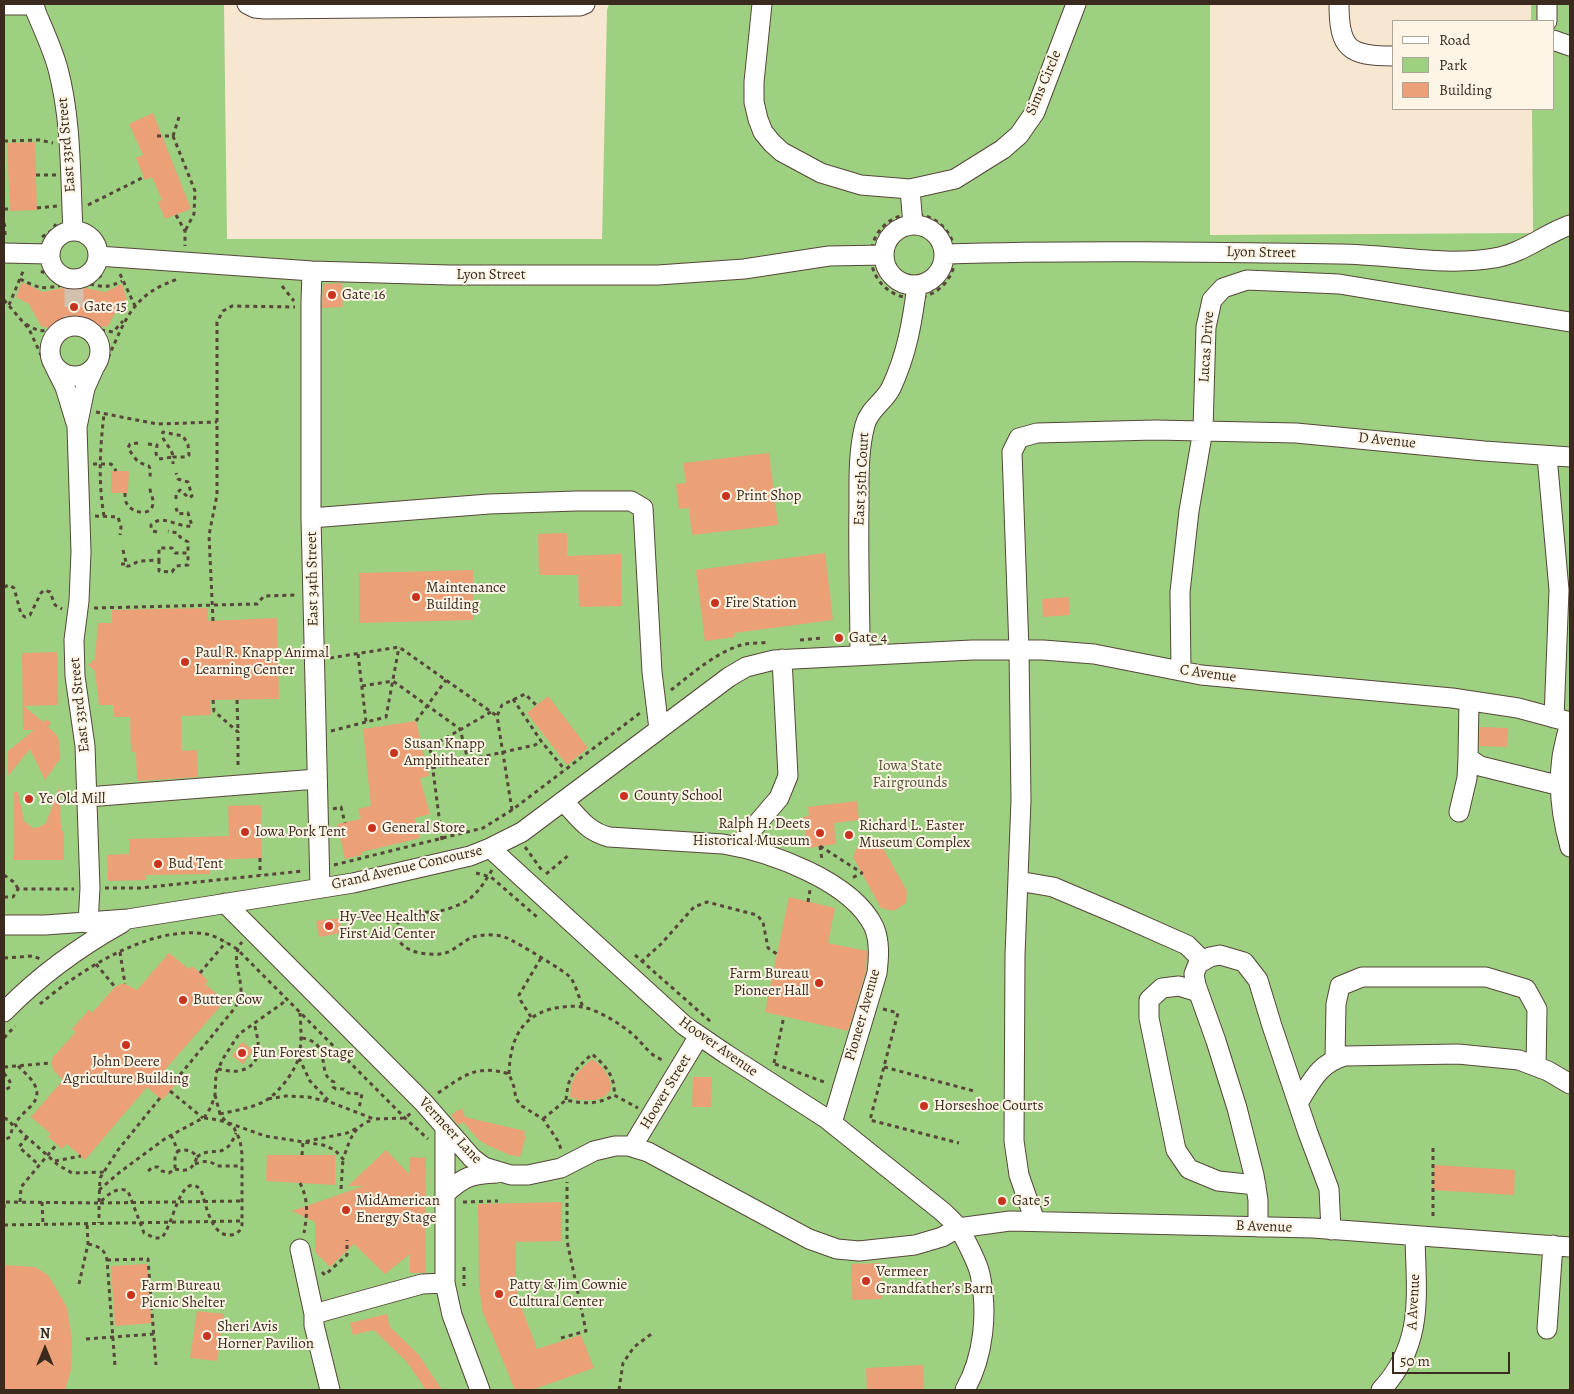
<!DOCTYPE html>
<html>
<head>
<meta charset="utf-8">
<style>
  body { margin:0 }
  #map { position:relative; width:1574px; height:1394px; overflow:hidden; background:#f8e7d0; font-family:Alegreya,serif }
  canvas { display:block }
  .frame { position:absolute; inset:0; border:5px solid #3b2a1e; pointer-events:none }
  .legend { position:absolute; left:1392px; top:20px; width:162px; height:90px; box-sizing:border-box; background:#fcf5e5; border:1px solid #afa495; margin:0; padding:6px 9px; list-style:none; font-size:15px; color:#3b2a1e }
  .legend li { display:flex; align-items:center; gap:10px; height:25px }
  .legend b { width:25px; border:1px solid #afa495 }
  .north { position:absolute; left:20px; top:1324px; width:50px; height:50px; -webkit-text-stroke:4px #fcf5e5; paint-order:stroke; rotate:0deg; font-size:14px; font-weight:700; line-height:20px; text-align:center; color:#3b2a1e }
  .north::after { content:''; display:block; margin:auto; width:18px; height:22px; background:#3b2a1e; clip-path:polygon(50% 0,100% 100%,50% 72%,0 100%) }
  .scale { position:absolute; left:1392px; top:1352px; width:118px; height:22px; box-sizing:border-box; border:2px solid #3b2a1e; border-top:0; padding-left:6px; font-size:15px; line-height:18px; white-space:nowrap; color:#3b2a1e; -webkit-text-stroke:4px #fcf5e5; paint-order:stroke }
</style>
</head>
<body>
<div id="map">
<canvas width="1574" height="1394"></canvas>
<div class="frame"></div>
<ul class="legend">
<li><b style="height:6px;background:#fff"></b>Road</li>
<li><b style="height:14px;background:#9dd081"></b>Park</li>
<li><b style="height:14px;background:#eba078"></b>Building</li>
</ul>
<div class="north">N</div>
<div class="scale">50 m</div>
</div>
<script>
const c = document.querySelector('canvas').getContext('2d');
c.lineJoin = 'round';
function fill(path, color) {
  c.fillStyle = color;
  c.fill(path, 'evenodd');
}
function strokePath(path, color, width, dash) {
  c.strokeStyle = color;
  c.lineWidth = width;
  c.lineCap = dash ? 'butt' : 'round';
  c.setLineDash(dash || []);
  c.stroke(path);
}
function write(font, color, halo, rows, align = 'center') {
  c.font = font + ' Alegreya,serif';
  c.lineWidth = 4;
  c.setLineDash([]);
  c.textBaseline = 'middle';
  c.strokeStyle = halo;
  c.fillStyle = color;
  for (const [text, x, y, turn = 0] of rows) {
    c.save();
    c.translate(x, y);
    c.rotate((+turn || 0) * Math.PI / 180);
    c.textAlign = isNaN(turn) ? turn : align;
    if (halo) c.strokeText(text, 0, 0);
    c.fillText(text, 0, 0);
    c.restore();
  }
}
fill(new Path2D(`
  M4,4H224L227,239H602L607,10L609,4H1210V235L1533,233L1532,109H1553V21H1531V4H1570V1390H4Z`), '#9dd081');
fill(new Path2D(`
  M153,113L191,209L165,219L158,202L162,200L152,177L145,180L136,158L143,155L129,124Z
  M35,142L37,210L10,211L7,143Z
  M22,282L43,292L63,288H85L105,292L122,284L127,300L121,303L108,326L101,327L89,322L74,320L61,322L48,328L41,326L29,304L16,297Z
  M342,283L343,307L322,308L323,284Z
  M769,453L778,525L692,535L689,508L679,509L676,484L686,483L683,463Z
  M111,471H129L128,493H111Z
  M567,533V556L621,554L622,606L579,607L578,575H539L538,534Z
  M825,553L833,620L734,633L735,637L705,641L696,570Z
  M473,570V620L359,623V573Z
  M1069,597L1070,615L1043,617L1042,599Z
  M208,608V621L277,618L279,699L210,700L211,715L181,716V751L197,750L198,777L137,781L136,752H131L130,717H114V705H99L95,671L88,665L95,659L98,623H112V610Z
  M57,652L58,705L24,706L43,722L47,719L51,723L48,727L56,734L59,741L60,759L45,780L30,749L8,776V751L34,730H23L22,653Z
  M548,696L588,748L567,765L527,713Z
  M416,721L429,776L420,778L430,814L415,818L420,838L362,852V855L345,859L337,824L361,819L358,809L371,806L363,729Z
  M1480,727L1508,728L1507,747L1479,746Z
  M59,788H60L61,831H64V860H13V792H18L24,821L33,828L40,827L46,823Z
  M857,801L859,820L834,823L836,844L807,848L803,817L809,816L808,807Z
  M261,805L262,858L209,860L210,874L146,875V880L108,881L107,855L129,854V839L229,836L228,806Z
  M871,838L880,843L907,891L906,903L894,911L881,908L853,857L858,846Z
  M789,897L835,908L828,943L867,951L866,971L848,1031L765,1012Z
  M340,918L342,933L319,937L316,921Z
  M169,953L189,969L192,966L200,973L208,981L205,984L225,1001L164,1071L177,1083L162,1100L147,1087L85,1160L67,1144L62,1149L48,1137L51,1134L31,1117L63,1080L54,1071L51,1063L53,1057L76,1032L72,1029L89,1010L92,1013L115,987L121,984H125L137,990Z
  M242,1042L253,1050L243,1064L232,1056Z
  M592,1059L601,1066L608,1076L611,1084L610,1091L605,1096L596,1100H579L570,1097L571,1085L577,1073Z
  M693,1077H712L711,1107H692Z
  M462,1108L465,1117L525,1131L524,1136H526L520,1157L510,1155L487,1145L478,1139L463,1122L458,1125L451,1115Z
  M386,1150L409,1174L410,1157L426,1158L425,1273H410V1254L385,1274L354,1244L330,1267L315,1252V1222L292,1211L364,1186H348Z
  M267,1155H335V1185L266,1181Z
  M1434,1165L1515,1170L1514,1195L1433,1190Z
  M562,1202V1241L516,1242V1286L519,1301L537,1349L581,1335L594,1368L532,1390H515L482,1310L479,1285L478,1204Z
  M881,1263L882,1299L852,1300L851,1264Z
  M147,1264L152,1323L115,1326L111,1266Z
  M4,1265L35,1267L48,1275L67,1307L72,1340L71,1370L65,1390H4Z
  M197,1311L224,1314L217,1361L190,1358Z
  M387,1314L390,1327L418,1354L442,1390H426L407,1362L374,1330L353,1335L350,1323Z
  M923,1365L924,1390H867L866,1368Z`), '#eba078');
strokePath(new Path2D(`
  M74,288V320`), '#d2c1ac', 19, [19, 9]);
const minor = new Path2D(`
  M34,4L36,12C44,31 53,50 58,69C72,122 70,177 73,230
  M247,4L255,8L265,9L580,6L585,4
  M762,4L754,82V102L758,119L763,132L772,143L782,152L821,173L861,185L910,189L955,179L1003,149L1019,135L1035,112L1076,4
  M1339,4C1339,49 1349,56 1393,56
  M4,5H34
  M1547,21V4
  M1553,40L1570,46
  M910,189L913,225
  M884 255a30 30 0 1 1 60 0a30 30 0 1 1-60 0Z
  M50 255a24 24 0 1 1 48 0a24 24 0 1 1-48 0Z
  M4,253L49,254
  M945,254C1076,250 1208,252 1339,254C1390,254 1443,267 1494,258C1522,254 1544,234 1570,225
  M98,256L312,271L449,275H658L744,269L829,256L884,255
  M312,271L311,302V518L320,888
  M50 351a25 25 0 1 1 50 0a25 25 0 1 1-50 0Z
  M54,365L65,387L76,423
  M1547,456L1559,590L1554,718
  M311,518L489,504L576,501H631L643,508L652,672L659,729
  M860,655C860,606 858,557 859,507C859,480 858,451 865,425C869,409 885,401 891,388C907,354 912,323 917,286
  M1181,671L1180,592L1189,511L1203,430L1206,327L1212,300L1223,288L1247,280L1339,284L1570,322
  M1469,701L1468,758L1480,766L1561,786
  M1570,722C1567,734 1564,745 1562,757C1558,786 1562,819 1570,847
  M87,797L317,779
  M563,801C579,817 586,831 609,837L723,844C771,852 852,881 874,927C880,941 879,957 877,973L832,1123
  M1459,812L1467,778L1468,758
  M738,846L779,798L788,776L782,659
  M490,848L685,1026L726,1054L827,1119L943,1212C948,1217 955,1222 959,1229C965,1238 978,1264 980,1274C988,1312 984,1356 965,1390
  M1018,881L1053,887L1117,914L1187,945L1203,961
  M225,903L424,1103L472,1158L484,1167L511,1175H528L561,1168L594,1151L615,1146H628L648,1152L809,1239L837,1249L859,1251L915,1245L942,1237L958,1228L1010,1221L1313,1228L1570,1247
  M88,923L90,888L85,746L75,676L74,640L79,601L81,552L77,427L85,388L94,368
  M4,925H45L128,919L353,883L470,856L490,848L522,832L729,677L746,667L774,660L972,650H1043L1094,654L1201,675L1452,698L1518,708L1570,722
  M1198,992L1179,986L1162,988L1149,1000V1018L1176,1150L1189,1169L1218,1181L1256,1185
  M4,1012C38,977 79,947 122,923
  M1335,1059L1336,1004L1340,986L1362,977H1486L1526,989L1537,1009L1536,1066
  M1298,1103C1312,1081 1318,1064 1345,1056L1458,1054L1519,1060L1548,1071L1570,1084
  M445,1127V1283L452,1315L480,1390
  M632,1147L699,1036
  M445,1194C464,1176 472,1174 497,1173
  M1035,1221L1019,1175L1014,1141L1015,955L1021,800L1019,650L1012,452L1019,438L1037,433L1155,430L1296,433L1484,451L1570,457
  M1258,1227V1200L1254,1175L1237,1108L1216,1041L1196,985L1194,974L1198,964L1210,957L1220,955L1244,962L1258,980L1272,1026L1308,1133L1329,1189L1331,1230
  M300,1249L314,1314
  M1547,1329L1553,1245
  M330,1390L314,1325V1314L422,1284L445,1283
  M1381,1390C1425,1343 1416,1294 1415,1236`);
strokePath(minor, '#574639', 21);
strokePath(new Path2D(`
  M157,136H173L195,191L194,214L185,231
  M173,136L179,117
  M4,141L39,140L53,143
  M36,175H56
  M88,205L144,177
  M37,208L57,206
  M4,209H9
  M871 256a42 42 0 1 1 84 0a42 42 0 1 1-84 0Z
  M176,215L185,231V246
  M4,223L5,227V237
  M42,237L51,231L56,224
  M41,271C54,279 70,293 87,285C93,282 98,277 104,274
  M120,274L135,306
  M20,279C39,288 41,290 62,285
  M90,284C105,288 109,287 122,281
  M282,286L294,301
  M4,300L29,329L41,355
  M9,305L24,269
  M26,324C34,329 41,333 50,329
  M101,330L113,332L123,321
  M42,354C42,347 42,340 46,335C59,318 96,317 106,338C109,344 108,351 107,357
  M108,358C126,318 133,294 178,279
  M96,412L157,424L217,422
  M138,443L130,444L128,448C130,451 135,459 138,461C148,469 151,459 150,479
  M148,444L157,445L156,454L159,459L173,457C172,447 163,443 162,434L163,432L183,436L188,445L189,455L187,457H173V464
  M93,464H111L114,467L116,471
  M125,493C125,496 125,501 127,504C132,513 151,517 153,504C154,499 150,493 150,488
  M176,499V494L180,490L189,498L192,496L188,482L178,479L176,473
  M95,516L118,517L121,527L120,535
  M104,516C98,481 100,449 104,414
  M157,532L153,531L151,528V525C163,513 177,528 192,526L188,513L178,514L176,508
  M123,550L127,566H129L139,561L159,560V548H172L175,553H188V542L180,537L178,533L168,531
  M159,560V571L172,572L176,566L188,565V553
  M121,564H126
  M4,587L9,585L14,588L21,614L25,617L30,615L41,593L44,590L50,592L55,605L62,609
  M94,608L257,604L264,596L296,595
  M213,621L209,535L217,495V322L223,311L232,306L295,307
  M800,640L822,638
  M358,654L366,722L386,717L399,647
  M330,658L399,647L497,716
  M362,686L393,681L460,729L468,760
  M671,690C693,673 719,650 745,644C753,643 762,643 769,642
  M513,699L541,741L565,770
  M213,700L214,711L238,732V769
  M237,700L238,731
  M416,721L446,680
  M331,731L366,722
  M432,768L535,745L541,741
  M333,809L341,807L345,823
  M512,810L497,716L502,705L525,694L536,705
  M442,840L430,747L491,712
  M820,846L862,873L852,878
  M820,846L822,860
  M525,847L543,872
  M260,858V875
  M334,865L483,828L512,810L640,713
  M492,870C485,881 479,892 468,900C460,905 449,909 440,911C424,914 405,908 396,926C394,930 395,934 397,937C404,953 425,955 440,954C453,953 462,941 473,937C483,934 498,934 507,938C516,942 567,972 571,978C576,986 579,998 583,1007
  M476,873L491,877L537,917
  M546,874L569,855
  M4,875L15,883L18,889
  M105,888H140L303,871
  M4,897H13L18,889H74
  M808,902L810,890
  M120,952L125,984
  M635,955L711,1022
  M4,958L33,956L40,959
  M641,962L661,944L694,907L707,902L757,915L763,922L768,948L777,954
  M96,964L115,987
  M200,973L226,942
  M40,1004C80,970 150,925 206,934C217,936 227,943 237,949L405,1118L428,1139
  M883,1009L898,1013L870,1120L959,1143
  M531,1017L521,1001L519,995L541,958
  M4,1038L15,1026
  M302,1038C334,1043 315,1075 334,1082L333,1087L336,1089H344L348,1093L362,1094L359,1108
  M299,1058L310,1081L328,1100
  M774,1063L784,1016
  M775,1064L827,1083
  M18,1066C29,1077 46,1090 31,1106C25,1112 19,1117 15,1124L18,1129L58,1165L72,1173L104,1172
  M4,1067L51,1063
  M884,1067L974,1091
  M218,1069C224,1070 232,1072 238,1071C265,1066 259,1042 254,1023
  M4,1073C8,1079 11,1080 10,1087L4,1091
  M509,1074C510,1044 518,1018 551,1009C561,1007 572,1005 582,1007C595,1009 612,1019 623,1027C636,1035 641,1044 651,1053C655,1057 660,1059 665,1061
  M175,1081L234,1009C238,1003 241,998 241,991C241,973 230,958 242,942
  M170,1091L203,1118
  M438,1093C464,1076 475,1064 509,1074L514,1087L516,1099L522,1106L543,1119L558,1141L561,1149
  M215,1095L220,1114L226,1122L265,1136L323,1145L335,1150L343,1159C351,1138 352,1127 374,1119
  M268,1099L286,1096L308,1097L330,1102L374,1119L405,1118L411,1113
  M566,1100C568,1075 574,1071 592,1054C605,1065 616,1077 614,1095
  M220,1114C236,1110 255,1108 268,1099C280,1091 296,1070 299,1056C302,1042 301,1028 300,1013
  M4,1118L9,1120L13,1126L10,1137L4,1140
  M204,1118L211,1107L215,1095L216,1073L224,1057L239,1034L287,1000
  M543,1119L566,1100C584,1104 598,1105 614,1095L638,1108
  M27,1137L19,1147L39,1165
  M302,1155L303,1142L347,1133L357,1128
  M197,1157C213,1144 224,1163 236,1133
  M55,1161L81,1156
  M195,1164C203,1161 210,1160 217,1166H242
  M175,1169C188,1172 192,1170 197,1157C192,1150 186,1149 178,1151
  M148,1171L153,1167H158L162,1171L169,1173L175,1169V1155L178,1151L171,1135
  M300,1183C309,1201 307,1214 304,1233
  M341,1189L343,1159
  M99,1190L120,1172L166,1138L203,1118L213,1119L226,1122L234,1128L240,1140L242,1154V1225C241,1231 237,1234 231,1235C211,1237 206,1204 201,1190C180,1168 173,1229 161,1238H155L144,1233L128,1191C116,1186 108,1195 99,1203
  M20,1202L21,1187L57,1144
  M42,1202L43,1224
  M99,1202L100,1178L118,1150L160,1098
  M463,1202L498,1201
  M100,1203L242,1201
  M4,1208V1202L99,1203V1223
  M1433,1216V1146
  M4,1225L242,1221
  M88,1244C98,1246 105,1249 107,1260L115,1366
  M107,1260L148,1259L156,1365
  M464,1267V1286
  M322,1272L325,1275L347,1255V1240
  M79,1284L88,1244L87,1223
  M551,1287L576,1282
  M561,1338L586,1331L567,1241V1182
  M86,1339L154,1334
  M619,1390L623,1363L634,1347L654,1332`), '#574639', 3, [4, 4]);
strokePath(minor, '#fff', 19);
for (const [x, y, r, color] of [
  [332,295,5,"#c8321e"],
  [74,307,5,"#c8321e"],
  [726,496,5,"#c8321e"],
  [416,597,5,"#c8321e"],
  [715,603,5,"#c8321e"],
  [839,638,5,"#c8321e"],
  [185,662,5,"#c8321e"],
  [394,753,5,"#c8321e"],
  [624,796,5,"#c8321e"],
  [29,799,5,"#c8321e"],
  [372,828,5,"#c8321e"],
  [245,832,5,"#c8321e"],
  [820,833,5,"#c8321e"],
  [849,835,5,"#c8321e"],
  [158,864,5,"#c8321e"],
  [329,926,5,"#c8321e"],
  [819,983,5,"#c8321e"],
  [183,1000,5,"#c8321e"],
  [126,1045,5,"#c8321e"],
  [242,1053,5,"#c8321e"],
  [924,1106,5,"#c8321e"],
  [1002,1201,5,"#c8321e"],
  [346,1210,5,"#c8321e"],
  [866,1281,5,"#c8321e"],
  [499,1294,5,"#c8321e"],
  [131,1295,5,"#c8321e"],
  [207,1336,5,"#c8321e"]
]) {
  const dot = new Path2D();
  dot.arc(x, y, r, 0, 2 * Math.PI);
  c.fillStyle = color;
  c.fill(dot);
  strokePath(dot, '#fcf5e5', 2);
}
write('15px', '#3b2a1e', '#fcf5e5', [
  ["Sims Circle",1044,83,-67],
  ["East 33rd Street",67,145,-95],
  ["Lyon Street",1261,253,1],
  ["Lyon Street",491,275],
  ["Lucas Drive",1207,347,-86],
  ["D Avenue",1387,441,6],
  ["East 35th Court",862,479,-87],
  ["East 34th Street",313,579,-91],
  ["C Avenue",1208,674,8],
  ["East 33rd Street",80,705,-96],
  ["Grand Avenue Concourse",407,868,-13],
  ["Pioneer Avenue",863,1015,-74],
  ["Hoover Avenue",718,1047,35],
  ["Hoover Street",666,1092,-59],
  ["Vermeer Lane",450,1131,47],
  ["B Avenue",1264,1227,2],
  ["A Avenue",1414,1302,-87]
]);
write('15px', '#3b2a1e', '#fcf5e5', [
  ["Gate 16",342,295],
  ["Gate 15",84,307],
  ["Print Shop",736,496],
  ["Maintenance",426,588],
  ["Building",426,605],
  ["Fire Station",725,603],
  ["Gate 4",849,638],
  ["Paul R. Knapp Animal",195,653],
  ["Learning Center",195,670],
  ["Susan Knapp",404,744],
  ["Amphitheater",404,761],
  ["County School",634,796],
  ["Ye Old Mill",39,799],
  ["Ralph H. Deets",810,824,"right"],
  ["Historical Museum",810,841,"right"],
  ["Richard L. Easter",859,826],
  ["Museum Complex",859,843],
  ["General Store",382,828],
  ["Iowa Pork Tent",255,832],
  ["Bud Tent",168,864],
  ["Hy-Vee Health &",339,917],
  ["First Aid Center",339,934],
  ["Farm Bureau",809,974,"right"],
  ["Pioneer Hall",809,991,"right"],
  ["Butter Cow",193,1000],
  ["Fun Forest Stage",252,1053],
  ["John Deere",126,1062,"center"],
  ["Agriculture Building",126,1079,"center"],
  ["Horseshoe Courts",934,1106],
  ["MidAmerican",356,1201],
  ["Energy Stage",356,1218],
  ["Gate 5",1012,1201],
  ["Vermeer",876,1272],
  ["Grandfather’s Barn",876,1289],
  ["Patty & Jim Cownie",509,1285],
  ["Cultural Center",509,1302],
  ["Farm Bureau",141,1286],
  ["Picnic Shelter",141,1303],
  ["Sheri Avis",217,1327],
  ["Horner Pavilion",217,1344]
], 'left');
write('15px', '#545437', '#fcf5e5', [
  ["Iowa State",910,766],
  ["Fairgrounds",910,783]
]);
</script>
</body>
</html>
